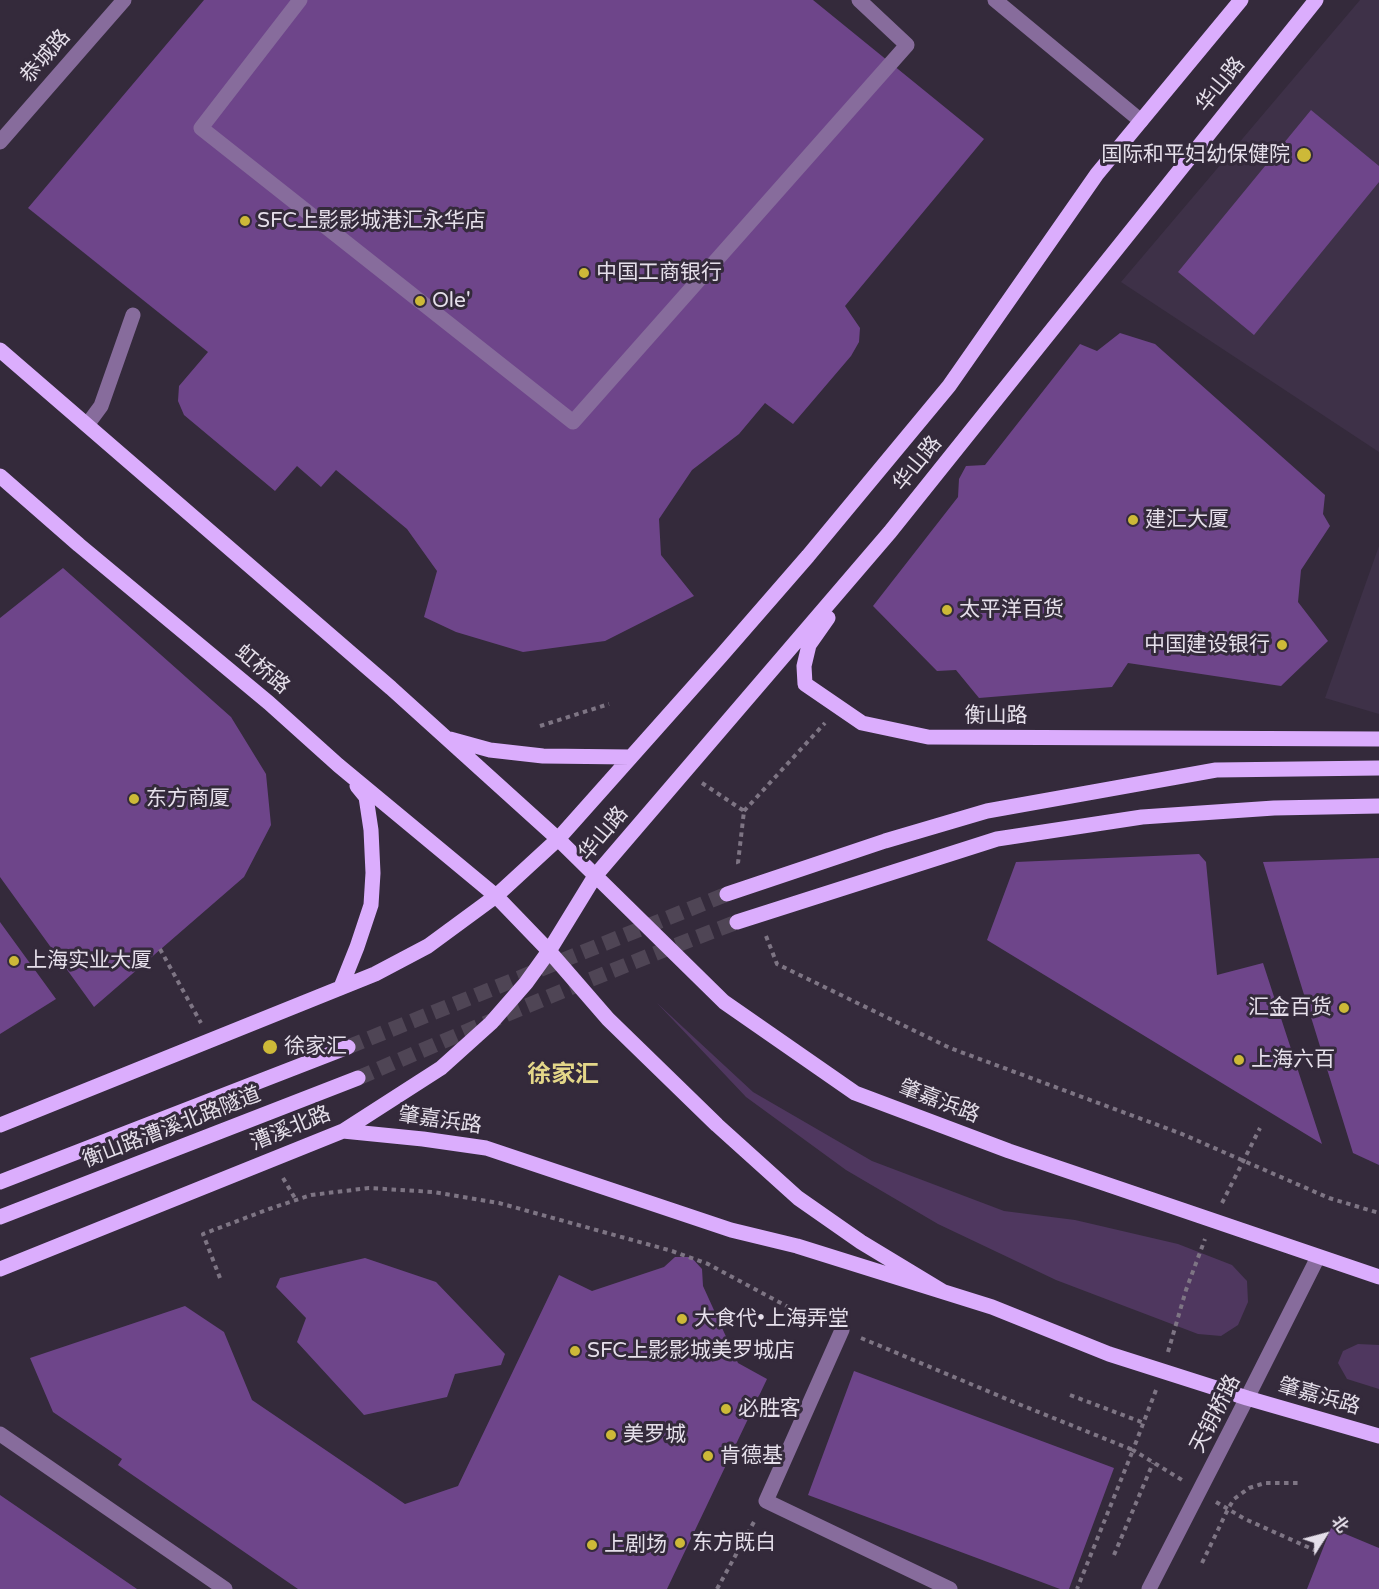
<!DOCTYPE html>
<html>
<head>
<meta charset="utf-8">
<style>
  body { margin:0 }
  #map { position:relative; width:1379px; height:1589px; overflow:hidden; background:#342a3b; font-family:"Varela Round","Noto Sans SC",sans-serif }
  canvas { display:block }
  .north { position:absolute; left:1295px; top:1505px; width:60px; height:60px; -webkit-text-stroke:4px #342a3b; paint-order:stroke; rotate:54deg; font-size:16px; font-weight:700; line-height:24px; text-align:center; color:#e5dfea }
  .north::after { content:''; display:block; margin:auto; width:21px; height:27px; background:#e5dfea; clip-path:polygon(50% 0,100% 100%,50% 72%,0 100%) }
</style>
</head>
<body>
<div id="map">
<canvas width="1379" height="1589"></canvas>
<div class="north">北</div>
</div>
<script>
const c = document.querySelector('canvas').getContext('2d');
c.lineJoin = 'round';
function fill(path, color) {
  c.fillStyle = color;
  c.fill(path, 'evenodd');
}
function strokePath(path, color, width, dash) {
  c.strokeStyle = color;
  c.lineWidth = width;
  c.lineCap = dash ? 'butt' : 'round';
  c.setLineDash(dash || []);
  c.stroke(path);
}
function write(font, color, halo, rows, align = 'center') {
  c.font = font + ' "Varela Round","Noto Sans SC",sans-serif';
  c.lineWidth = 6;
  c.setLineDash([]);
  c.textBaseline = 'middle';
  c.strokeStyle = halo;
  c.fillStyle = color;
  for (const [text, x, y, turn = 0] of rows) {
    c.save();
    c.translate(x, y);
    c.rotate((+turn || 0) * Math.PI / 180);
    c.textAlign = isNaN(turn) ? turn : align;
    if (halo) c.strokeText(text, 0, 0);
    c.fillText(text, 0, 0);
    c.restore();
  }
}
fill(new Path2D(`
  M1360,0H1379V452L1121,282Z
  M1379,546V714L1325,698Z`), '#3e3148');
fill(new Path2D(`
  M657,1003L753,1092L872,1161L1004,1211L1075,1220L1178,1244L1232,1265L1247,1281L1248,1302L1238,1325L1221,1336L1198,1334L1056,1280L938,1224L846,1170L746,1097Z
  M1358,1344L1379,1345V1389L1347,1379L1338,1363L1343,1351Z`), '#4f375f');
fill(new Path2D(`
  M204,0H813L984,139L845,306L860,328L859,342L851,356L793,424L765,403L739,434L692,470L659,519L661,555L694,596L605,641L523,652L456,632L424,617L437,571L407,529L336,470L321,487L297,466L275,491L184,415L178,401L179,386L208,352L28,208Z
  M1311,110L1379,166V182L1254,335L1178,272Z
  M1120,333L1155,344L1325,495L1323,514L1330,526L1301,570L1298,602L1328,641L1281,686L1128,663L1112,687L979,698L956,670L937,671L873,606L958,497L959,479L966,466L985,465L1080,344L1097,351Z
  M63,568L231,717L266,774L271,825L244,877L94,1007L0,877V618Z
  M1199,854L1206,862L1217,975L1263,963L1322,1144L987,940L1016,862Z
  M1379,858V1165L1353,1153L1263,862Z
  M0,922L56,999L0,1034Z
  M675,1257H691L702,1269L703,1286L738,1363L767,1379L667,1589H298L118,1465L122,1459L53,1412L30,1358L185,1306L224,1332L252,1400L405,1504L458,1486L559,1275L592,1291L664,1267Z
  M365,1258L436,1282L505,1354L501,1365L455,1374L447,1397L364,1415L297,1342L306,1318L276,1287L280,1278Z
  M854,1371L1114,1468L1069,1589H1060L808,1495Z
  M0,1495L137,1589H0Z
  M1331,1528L1379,1548V1589H1307Z`), '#6e458a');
strokePath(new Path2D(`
  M348,1047L727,894
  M358,1078C483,1024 609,970 737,922`), '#4f4555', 15, [15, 8]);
strokePath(new Path2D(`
  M540,726L609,704
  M702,783L744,811L738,863L740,867
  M744,811L825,723
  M766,936L777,964L950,1048L1182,1134L1329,1198L1379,1213
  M160,949L201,1023
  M283,1178L296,1200
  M1222,1203L1260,1128
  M220,1278L203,1234L269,1209L311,1195L369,1188L433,1192L499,1203L672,1251L708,1264L792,1309L824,1323
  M861,1338L1016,1403L1133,1450L1077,1589
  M1168,1352L1186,1290L1205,1239
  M1156,1390L1133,1450L1182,1480
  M1070,1395L1144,1423
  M1216,1502L1245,1519L1321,1553
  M1114,1555L1153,1463
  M1202,1563L1228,1509L1234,1499L1249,1488L1265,1483H1301
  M717,1589L755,1520`), '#7e7584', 4, [4.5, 4.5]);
strokePath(new Path2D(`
  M300,0L201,128L573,422L907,45L859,0
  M995,0L1141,121
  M0,142L124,0
  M87,425L101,406L133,315
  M842,1330L766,1501L950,1589
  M0,1434L225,1589
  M1149,1589L1247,1398L1318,1257`), '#876c9c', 15);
strokePath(new Path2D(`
  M0,350L391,688L558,839L724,1002L855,1093L1009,1151L1379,1277
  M0,476L79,545L269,703L338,765L496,896L549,951L608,1019L717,1125L798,1198L861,1242L942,1291
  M828,618L809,645L804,666L805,684L862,723L928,737L1379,739
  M450,739L490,750L543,756L630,757
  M727,894L885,841L987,811L1216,770L1379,768
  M737,922L997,839L1142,817L1274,808L1379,806
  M341,987L357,947L371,905L373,873L371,830L366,797L357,786
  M0,1125L375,974L428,946L496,896L558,839L721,656L808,556L949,386L1097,174L1241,0
  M343,1131L423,1139L486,1148L731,1230L797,1246L992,1307L1109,1354L1247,1398L1379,1436
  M0,1182L348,1047
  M0,1217L358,1078
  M0,1269L343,1131L441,1068L491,1023L526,983L549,951L595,876L890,532L1316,0`), '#dbadfd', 15);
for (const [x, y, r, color] of [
  [1304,155,8,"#cdb938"],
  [245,221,6,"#cdb938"],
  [584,273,6,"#cdb938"],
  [420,301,6,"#cdb938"],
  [1133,520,6,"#cdb938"],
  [947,610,6,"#cdb938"],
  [1282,645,6,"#cdb938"],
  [134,799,6,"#cdb938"],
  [14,961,6,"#cdb938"],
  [1344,1008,6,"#cdb938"],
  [270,1047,8,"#cdb938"],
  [1239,1060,6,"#cdb938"],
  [682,1319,6,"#cdb938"],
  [575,1351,6,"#cdb938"],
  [726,1409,6,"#cdb938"],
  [611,1435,6,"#cdb938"],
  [708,1456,6,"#cdb938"],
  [680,1543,6,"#cdb938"],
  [592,1545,6,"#cdb938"]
]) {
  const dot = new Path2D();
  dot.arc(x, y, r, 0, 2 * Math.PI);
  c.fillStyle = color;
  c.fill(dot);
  strokePath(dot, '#342a3b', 2);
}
write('21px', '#e5dfea', '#342a3b', [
  ["恭城路",46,57,-49],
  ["华山路",1221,85,-51],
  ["华山路",918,464,-51],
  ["虹桥路",262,670,40],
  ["衡山路",996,716],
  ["华山路",604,834,-50],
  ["肇嘉浜路",939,1102,21],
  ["肇嘉浜路",440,1121,8],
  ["衡山路漕溪北路隧道",172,1128,-21],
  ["漕溪北路",291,1129,-22],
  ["肇嘉浜路",1319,1397,16],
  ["天钥桥路",1216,1414,-63]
]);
write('21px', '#e5dfea', '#342a3b', [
  ["国际和平妇幼保健院",1290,155,"right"],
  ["SFC上影影城港汇永华店",257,221],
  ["中国工商银行",596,273],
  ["Ole'",432,301],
  ["建汇大厦",1145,520],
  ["太平洋百货",959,610],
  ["中国建设银行",1270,645,"right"],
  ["东方商厦",146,799],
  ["上海实业大厦",26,961],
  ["汇金百货",1332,1008,"right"],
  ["徐家汇",284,1047],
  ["上海六百",1251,1060],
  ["大食代•上海弄堂",694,1319],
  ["SFC上影影城美罗城店",587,1351],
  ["必胜客",738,1409],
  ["美罗城",623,1435],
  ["肯德基",720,1456],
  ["东方既白",692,1543],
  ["上剧场",604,1545]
], 'left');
write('bold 24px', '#e4d789', '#342a3b', [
  ["徐家汇",563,1076]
]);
</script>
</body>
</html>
